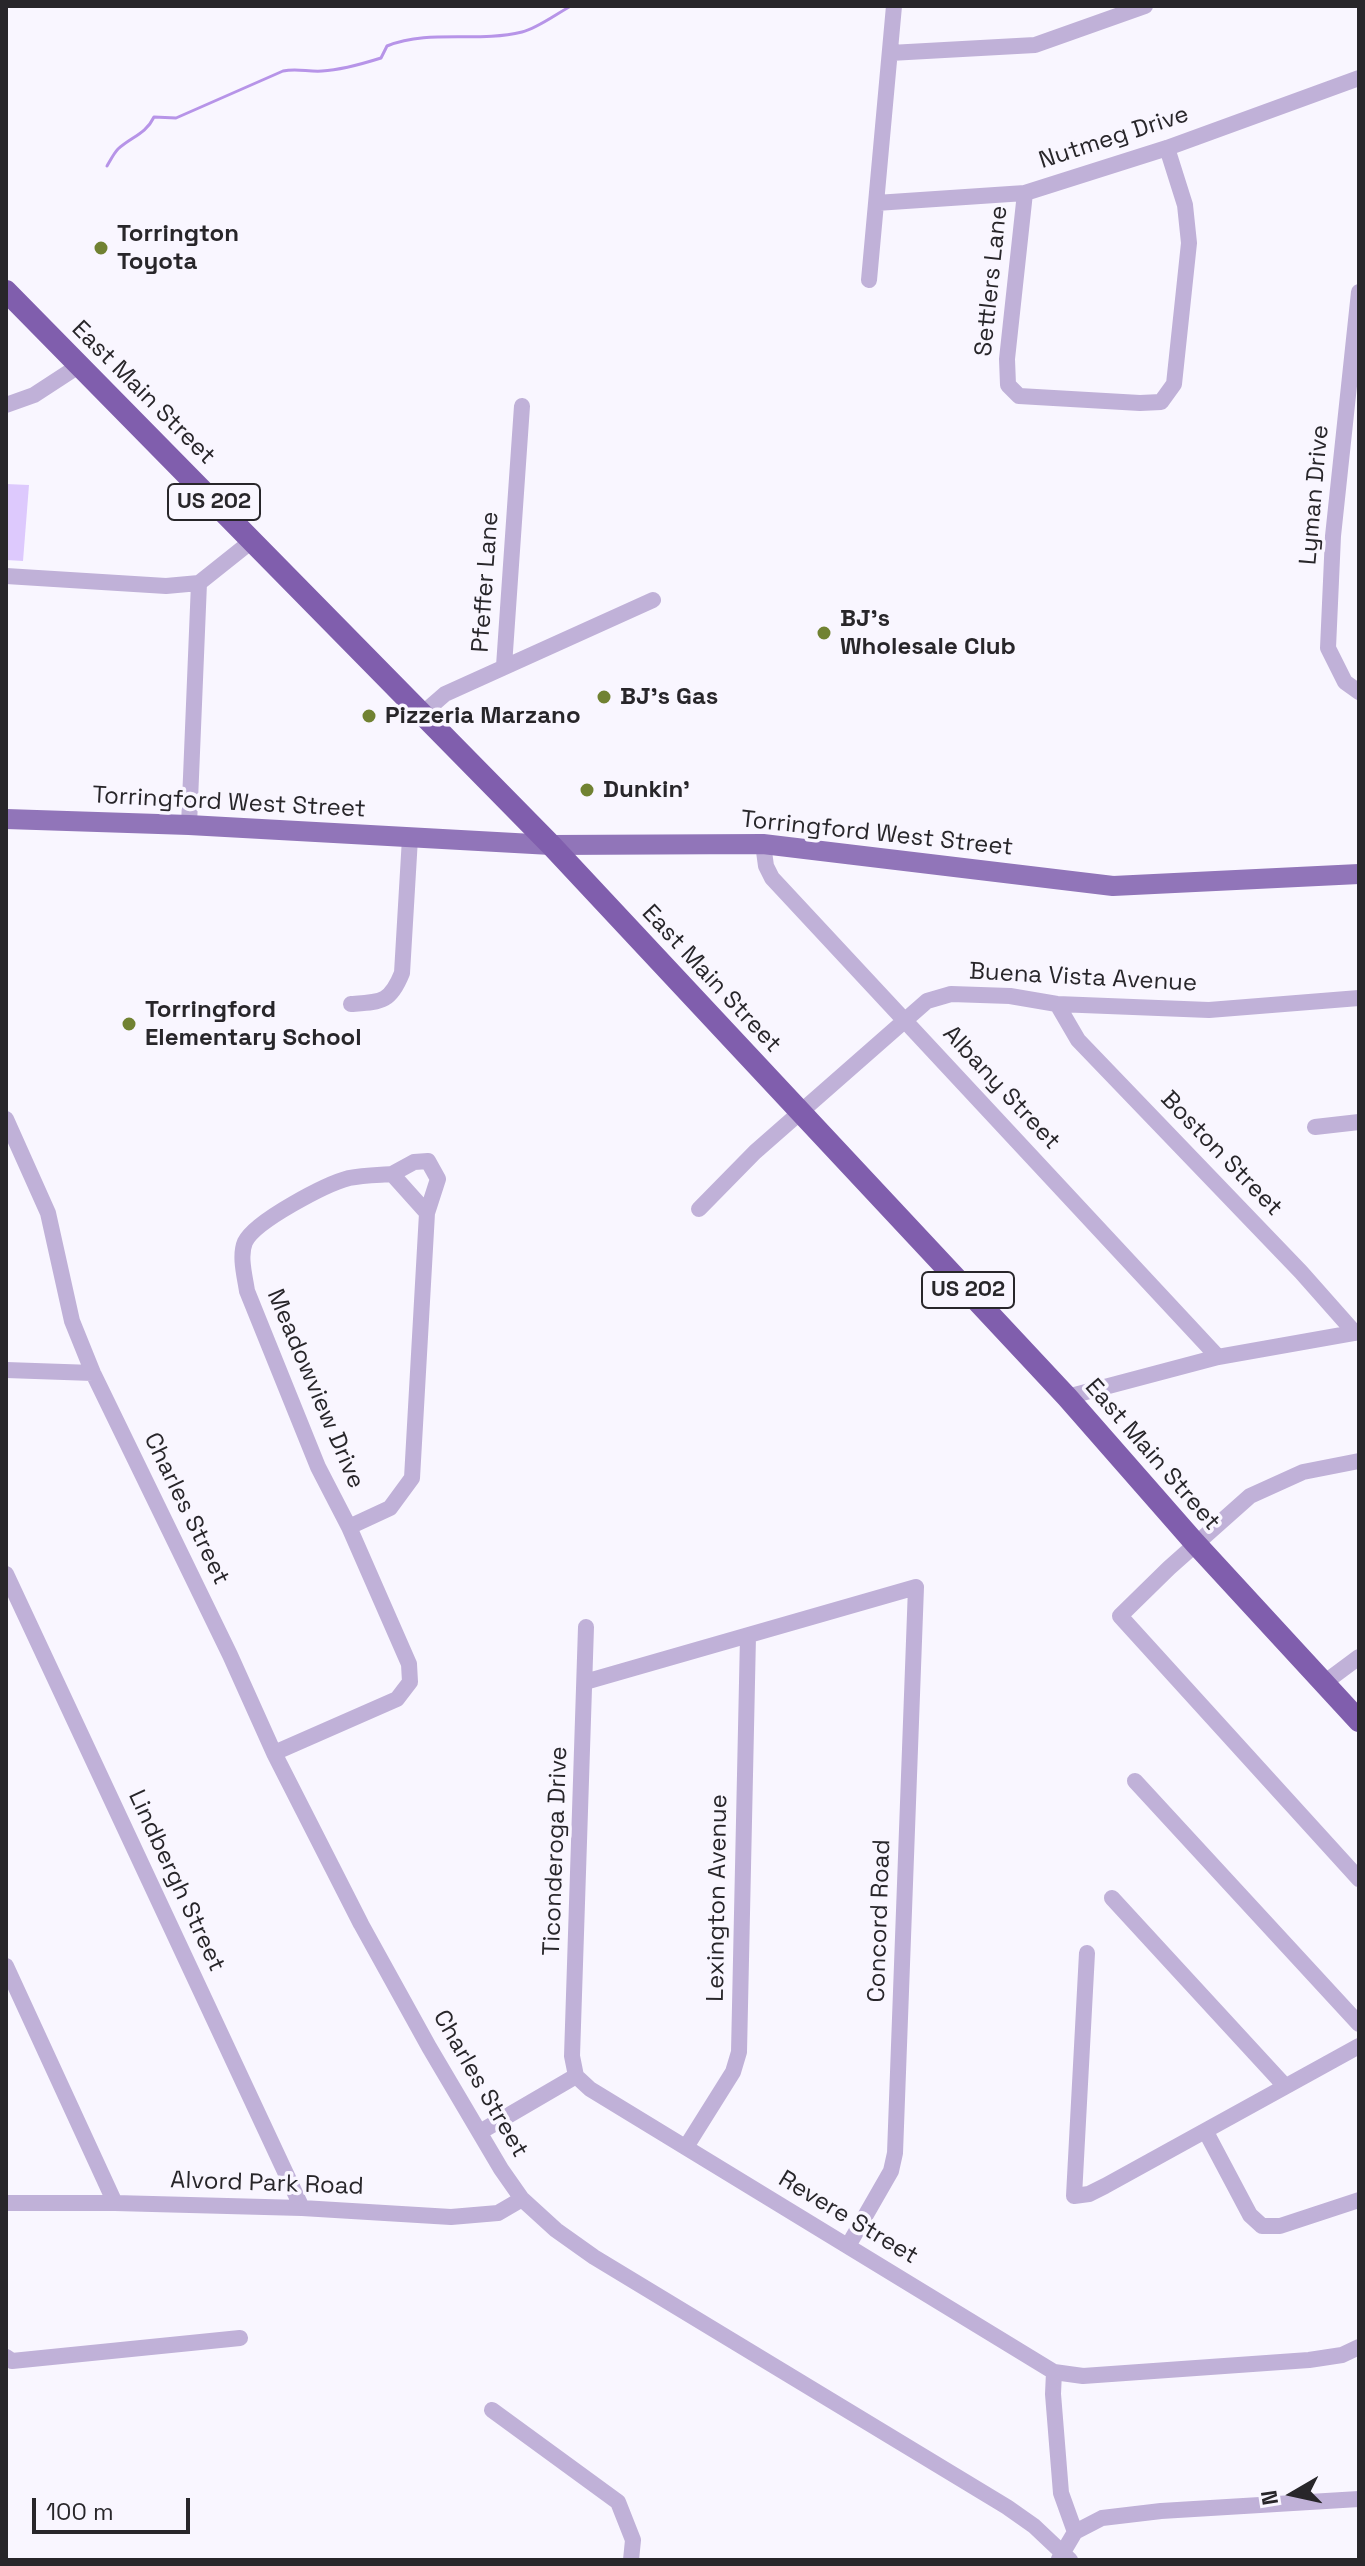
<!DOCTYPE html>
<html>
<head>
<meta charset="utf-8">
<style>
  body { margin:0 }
  #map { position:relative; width:1365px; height:2566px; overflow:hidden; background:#f9f6ff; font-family:"Space Grotesk",sans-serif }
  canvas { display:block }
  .frame { position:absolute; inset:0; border:8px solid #28262a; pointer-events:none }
  .north { position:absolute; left:1253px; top:2454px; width:80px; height:80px; -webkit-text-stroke:6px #f9f6ff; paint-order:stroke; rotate:261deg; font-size:22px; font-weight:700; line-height:32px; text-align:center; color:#28262a }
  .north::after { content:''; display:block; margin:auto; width:28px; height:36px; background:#28262a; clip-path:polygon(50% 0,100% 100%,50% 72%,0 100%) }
  .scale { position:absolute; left:32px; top:2498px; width:158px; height:36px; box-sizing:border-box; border:4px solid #28262a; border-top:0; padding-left:10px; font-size:24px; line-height:28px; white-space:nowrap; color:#28262a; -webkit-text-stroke:6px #f9f6ff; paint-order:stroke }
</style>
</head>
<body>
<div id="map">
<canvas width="1365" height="2566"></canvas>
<div class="frame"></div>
<div class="north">N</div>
<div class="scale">100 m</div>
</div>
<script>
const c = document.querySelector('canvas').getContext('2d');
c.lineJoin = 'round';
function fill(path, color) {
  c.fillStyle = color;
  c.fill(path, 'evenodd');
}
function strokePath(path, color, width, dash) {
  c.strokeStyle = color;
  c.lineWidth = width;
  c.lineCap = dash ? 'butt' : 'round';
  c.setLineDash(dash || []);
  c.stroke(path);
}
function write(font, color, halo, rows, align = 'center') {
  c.font = font + ' "Space Grotesk",sans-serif';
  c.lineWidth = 7;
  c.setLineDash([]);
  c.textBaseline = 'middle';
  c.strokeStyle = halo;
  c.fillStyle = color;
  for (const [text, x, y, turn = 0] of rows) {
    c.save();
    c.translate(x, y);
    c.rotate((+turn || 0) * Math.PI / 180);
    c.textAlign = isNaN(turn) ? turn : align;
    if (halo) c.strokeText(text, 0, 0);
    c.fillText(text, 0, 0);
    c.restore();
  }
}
fill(new Path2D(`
  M6,484L29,485L23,561L6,560Z`), '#ddc9fd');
strokePath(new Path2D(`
  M107,166C110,161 114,153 118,149C131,137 146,134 154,117L176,118L283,71C297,68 308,72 322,71C341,70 362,64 381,58L387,46C430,29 477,43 522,32C538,28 556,14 571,6`), '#b794e8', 3);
strokePath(new Path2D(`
  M890,53L1035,45L1145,6
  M1025,193L1007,359L1008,385L1019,396L1140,403L1161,402L1174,384L1189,243L1185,205L1167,148
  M876,203L1025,193L1167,148L1359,78
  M869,280L894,6
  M1359,292L1333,536L1328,648L1345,682L1359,692
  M6,405L34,395L80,365
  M6,576L166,586L199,583L253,540
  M504,666L522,406
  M422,714L445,694L653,600
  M189,825L199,583
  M763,844L766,866L772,878L1218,1357
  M351,1004C381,1002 390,1003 402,973L410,838
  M1057,1004L1078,1040L1301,1272L1355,1333
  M6,1119L48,1213L72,1321L93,1373L230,1655L274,1753L361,1924L429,2047L501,2169L522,2199L556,2230L594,2257L1007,2507L1034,2526L1070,2560
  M1315,1127L1359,1122
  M392,1174L427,1213L412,1478L390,1508L349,1527L318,1467L247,1291C245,1277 239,1256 245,1242C255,1221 326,1184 349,1178C363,1175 378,1175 392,1174Z
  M392,1174L414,1162L428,1161L438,1179L427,1213
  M699,1209L755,1152L927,1001L951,994L1010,996L1057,1004L1209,1010L1359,998
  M6,1370L93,1373
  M1067,1397L1218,1357L1359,1332
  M1359,1461L1303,1472L1250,1496L1169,1568L1120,1616L1359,1879
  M6,1574L302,2208
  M585,1682L916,1587L895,2153L891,2171L848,2246
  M1324,1683L1359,1657
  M274,1753L397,1699L410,1682L409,1664L349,1527
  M1135,1781L1359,2024
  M1112,1898L1285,2086
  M1087,1953L1074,2196L1089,2194L1105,2186L1359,2046
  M6,1966L115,2203
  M576,2076L590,2089L1054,2372L1083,2376L1309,2360L1342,2355L1359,2347
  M576,2076L572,2056L586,1627
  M480,2132L576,2076
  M1206,2132L1250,2215L1262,2226H1280L1359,2200
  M686,2147L733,2072L739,2052L748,1636
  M6,2203H115L302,2208L451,2217L498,2213L522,2199
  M6,2357L12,2361L240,2338
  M1054,2372L1053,2394L1061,2493L1075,2532
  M492,2410L618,2502L633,2540L631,2560
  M1059,2559L1075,2532L1102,2518L1161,2511L1359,2499`), '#c0b1d8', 16);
strokePath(new Path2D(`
  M6,819L189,825L551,845L763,844L1113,886L1359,874`), '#9175b9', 20);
strokePath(new Path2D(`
  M6,291L551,845L1067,1397L1195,1543L1359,1721`), '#805ead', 22);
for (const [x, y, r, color] of [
  [101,248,8,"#718232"],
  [824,633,8,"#718232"],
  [604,697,8,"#718232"],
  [369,716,8,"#718232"],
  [587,790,8,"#718232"],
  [129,1024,8,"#718232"]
]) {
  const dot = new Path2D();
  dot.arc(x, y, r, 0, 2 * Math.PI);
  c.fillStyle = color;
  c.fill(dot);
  strokePath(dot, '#f9f6ff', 3);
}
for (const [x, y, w] of [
  [214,502,92],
  [968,1290,92]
]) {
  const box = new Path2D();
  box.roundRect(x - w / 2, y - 18, w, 36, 6);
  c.fillStyle = '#f9f6ff';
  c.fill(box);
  strokePath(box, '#28262a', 2);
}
write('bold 22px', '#28262a', null, [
  ["US 202",214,502],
  ["US 202",968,1290]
]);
write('24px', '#28262a', '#f9f6ff', [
  ["Nutmeg Drive",1114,138,-18],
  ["Settlers Lane",992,281,-84],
  ["East Main Street",143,393,45],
  ["Lyman Drive",1315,495,-85],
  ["Pfeffer Lane",486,582,-86],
  ["Torringford West Street",229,803,3],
  ["Torringford West Street",877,834,6],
  ["Buena Vista Avenue",1083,978,3],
  ["East Main Street",711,979,47],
  ["Albany Street",1001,1088,47],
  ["Boston Street",1221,1154,46],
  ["Meadowview Drive",315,1389,67],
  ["East Main Street",1152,1455,49],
  ["Charles Street",186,1509,64],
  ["Ticonderoga Drive",556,1851,-88],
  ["Lindbergh Street",176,1881,65],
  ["Lexington Avenue",718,1898,-89],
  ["Concord Road",880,1921,-88],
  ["Charles Street",480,2084,60],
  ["Alvord Park Road",267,2184,2],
  ["Revere Street",848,2218,31]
]);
write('bold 24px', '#28262a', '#f9f6ff', [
  ["Torrington",117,234],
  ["Toyota",117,262],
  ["BJ's",840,619],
  ["Wholesale Club",840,647],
  ["BJ's Gas",620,697],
  ["Pizzeria Marzano",385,716],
  ["Dunkin'",603,790],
  ["Torringford",145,1010],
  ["Elementary School",145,1038]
], 'left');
</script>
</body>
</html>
